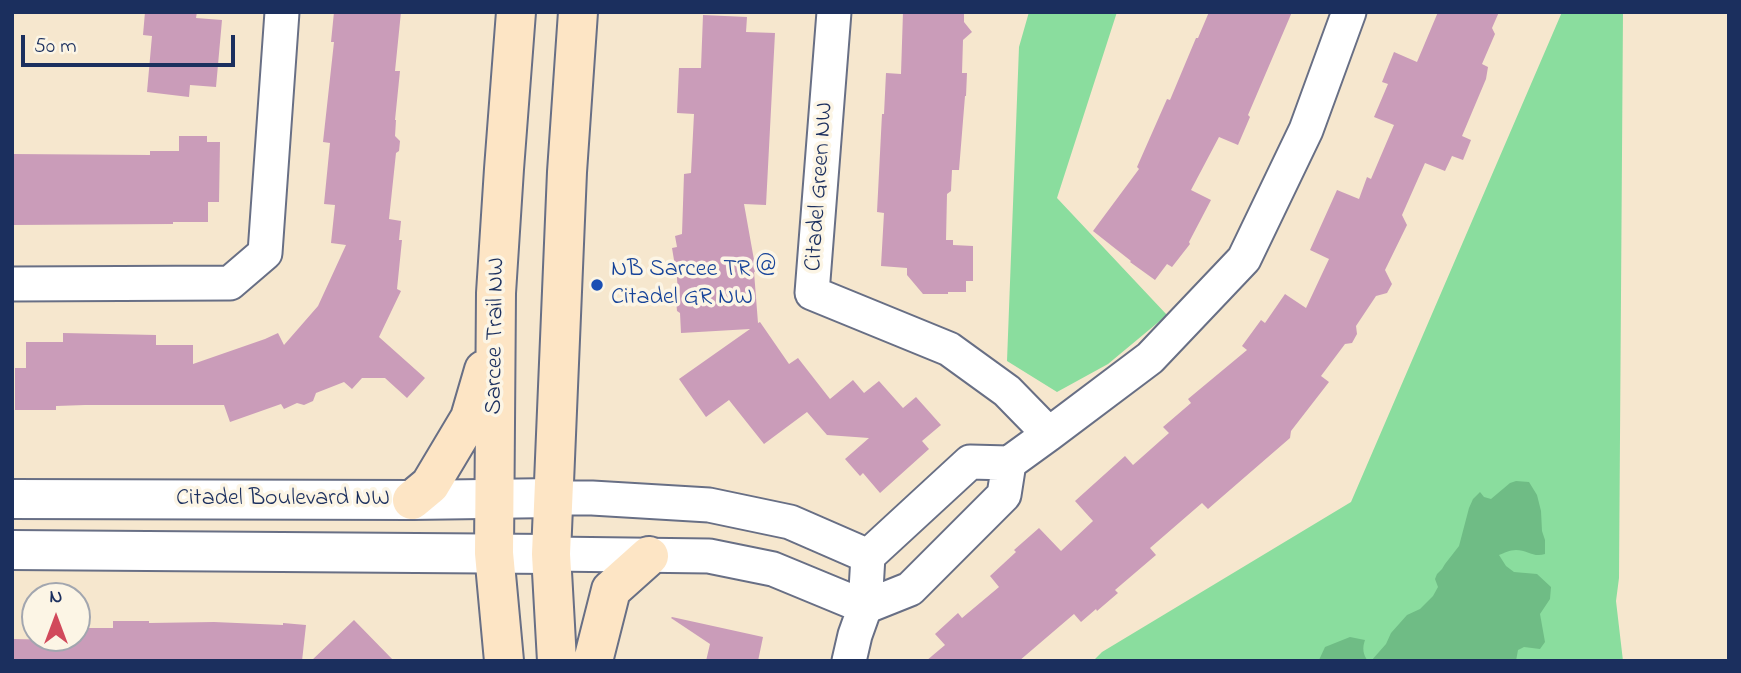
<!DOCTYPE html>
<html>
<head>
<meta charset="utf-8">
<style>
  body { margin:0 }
  #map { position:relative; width:1741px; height:673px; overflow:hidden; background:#f6e7ce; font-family:"Indie Flower",sans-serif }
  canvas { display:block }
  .frame { position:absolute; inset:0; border:14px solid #1b2f5e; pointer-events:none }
  .north { position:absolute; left:21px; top:582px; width:70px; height:70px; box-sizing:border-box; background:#fcf5e5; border:2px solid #a2a6af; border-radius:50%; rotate:0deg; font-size:19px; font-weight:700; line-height:28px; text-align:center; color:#1b2f5e }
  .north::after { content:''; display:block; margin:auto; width:24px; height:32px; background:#d1495b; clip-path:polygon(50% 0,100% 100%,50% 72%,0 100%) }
  .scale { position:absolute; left:21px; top:35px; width:214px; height:32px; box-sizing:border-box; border:4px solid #1b2f5e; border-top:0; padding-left:9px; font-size:21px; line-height:24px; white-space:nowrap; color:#1b2f5e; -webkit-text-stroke:5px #fcf5e5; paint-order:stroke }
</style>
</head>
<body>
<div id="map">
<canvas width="1741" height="673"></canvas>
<div class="frame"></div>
<div class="north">N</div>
<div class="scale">50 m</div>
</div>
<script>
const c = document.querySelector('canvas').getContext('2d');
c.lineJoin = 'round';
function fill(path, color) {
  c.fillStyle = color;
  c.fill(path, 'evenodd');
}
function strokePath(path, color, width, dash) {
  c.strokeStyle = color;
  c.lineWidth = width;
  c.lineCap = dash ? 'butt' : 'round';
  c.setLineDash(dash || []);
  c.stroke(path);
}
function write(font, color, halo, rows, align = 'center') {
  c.font = font + ' "Indie Flower",sans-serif';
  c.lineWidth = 7;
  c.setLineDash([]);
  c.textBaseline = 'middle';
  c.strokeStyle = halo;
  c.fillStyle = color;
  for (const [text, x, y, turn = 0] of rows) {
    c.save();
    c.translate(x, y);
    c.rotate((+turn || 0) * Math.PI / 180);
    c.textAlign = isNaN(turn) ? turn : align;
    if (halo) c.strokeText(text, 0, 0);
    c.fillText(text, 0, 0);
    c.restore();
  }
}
fill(new Path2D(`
  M1029,12H1117L1057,198L1167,315L1108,364L1057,392L1007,361L1019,47Z
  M1562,12H1623L1619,578L1616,601L1623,661H1093L1102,652L1351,502Z`), '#8add9e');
fill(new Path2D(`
  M1516,481L1529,482L1537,495L1541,511L1542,531L1545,540V554C1534,558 1527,550 1516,550C1510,550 1504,553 1499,555L1506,566L1514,572L1537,574L1551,587L1550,599L1540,614L1545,642L1540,649L1524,647L1518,650L1516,661H1371L1386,644L1391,633L1407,615L1420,609L1433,596L1438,587L1435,579L1437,574L1442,569L1445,564L1459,546L1469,508L1473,499L1480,492L1484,497L1491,499L1510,483Z
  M1350,637L1365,640C1362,648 1363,655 1368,661H1316L1319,660L1325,647Z`), '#6fbc85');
fill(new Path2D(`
  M145,12H197L196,18L222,20L216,87L190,85L189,97L147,92L152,36L143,35Z
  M334,12H401L395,71H400L395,120H396L395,136L400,141L399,151L396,153L389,219L401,221L399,240H402L397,289L401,291L379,337L425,378L407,398L385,378H362L352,389L344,382L316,393L313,401L304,405L297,403L284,409L281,404L230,422L224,405H85L56,406V410H15V368H26V342H63V333L156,335V345H193V364L265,339L278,333L284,345L318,306L346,245L331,243L335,205L324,204L330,143L323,142L334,42H331Z
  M903,12H964V22L972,32L963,40L962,73H967L966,96H965L959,170H952L951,191L947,194L946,240H953V245L973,246V281H966V292H948V294H923L907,275V268L881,266L884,213L877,212L882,114H884L886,73L901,74Z
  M1209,12H1292L1248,115L1250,117L1238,145L1219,137L1191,190L1211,200L1189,242L1190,244L1172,267L1167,264L1155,280L1130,262L1131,261L1093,231L1139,169L1137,167L1167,99L1170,100L1196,38H1198Z
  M1438,12H1499L1492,28L1495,34L1482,64L1488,67L1486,79L1462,136L1471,140L1463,160L1452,156L1445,171L1425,163L1402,215L1407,225L1385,270L1392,284L1387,293L1376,296L1356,326L1357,334L1352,343L1345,344L1321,376L1329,382L1291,431L1290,438L1208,509L1202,503L1150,548L1156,555L1115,590L1118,593L1097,611L1096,609L1081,622L1074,614L1019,661H926L945,645L935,634L958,613L962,618L999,587L990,576L1016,552L1014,550L1039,528L1061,551L1093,521L1075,501L1125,456L1133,465L1169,433L1163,427L1191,403L1188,399L1247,350L1242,346L1261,320L1265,323L1285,294L1306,308L1329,259L1310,250L1337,190L1359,199L1367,177L1371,179L1394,125L1374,117L1388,84L1382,82L1394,52L1417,62Z
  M703,15L747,17L746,32L775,33L766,205L744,204L756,271L754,272L758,323L760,322L789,364L798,358L830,399L853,380L864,393L879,381L903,408L916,397L941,425L922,441L929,449L880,493L863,473L860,476L845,459L869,438L827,435L807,412L764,444L729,400L706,417L679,379L750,329L681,333L680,313L677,311L676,299L678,296L677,278L672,248L677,247L675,236L682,234L684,174L691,173L694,114L677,113L679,68H701Z
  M179,136H207V142H220L219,202H208V222H173V224L12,225V154L150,155V151H179Z
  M672,617L763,637L758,661H706L710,644L671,618Z
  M354,620L394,661H311Z
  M113,621H149V623L214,622L283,625V623L306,625L302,661H14V639L62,640V638H77V628H113Z`), '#ca9cb9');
const minor = new Path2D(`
  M834,12L812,293L949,349L1007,391L1049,434
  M12,284L230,283L265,253L282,12
  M554,498H592L709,505L790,522L868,556
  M551,554L709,556L773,569L865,607L910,589L1004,495L1009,463
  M849,661L855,635L865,607L868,556L970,462L1009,463L1049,434L1150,358L1244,259L1306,130L1349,12`);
const tertiary = new Path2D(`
  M12,499L412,500L554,498
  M12,550L551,554`);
const secondary = new Path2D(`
  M412,500L430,485L470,418L484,370
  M504,661L494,553L496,293L504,169L516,12
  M557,661L551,554L567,172L578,12
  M593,661L611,590L649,556`);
strokePath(minor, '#686f85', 37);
strokePath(tertiary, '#686f85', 42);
strokePath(secondary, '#686f85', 42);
strokePath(minor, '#fff', 33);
strokePath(tertiary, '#fff', 38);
strokePath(secondary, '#fde5c5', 38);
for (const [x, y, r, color] of [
  [597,285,7,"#1a4fb4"]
]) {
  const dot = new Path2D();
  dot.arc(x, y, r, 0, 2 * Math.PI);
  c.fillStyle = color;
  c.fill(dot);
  strokePath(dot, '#fcf5e5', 2.5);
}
write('24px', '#1b2f5e', '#fcf5e5', [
  ["Citadel Green NW",821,187,-86],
  ["Sarcee Trail NW",497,336,-89],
  ["Citadel Boulevard NW",283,500]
]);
write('24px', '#164399', '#fcf5e5', [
  ["NB Sarcee TR @",611,271],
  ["Citadel GR NW",611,299]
], 'left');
</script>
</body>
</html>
